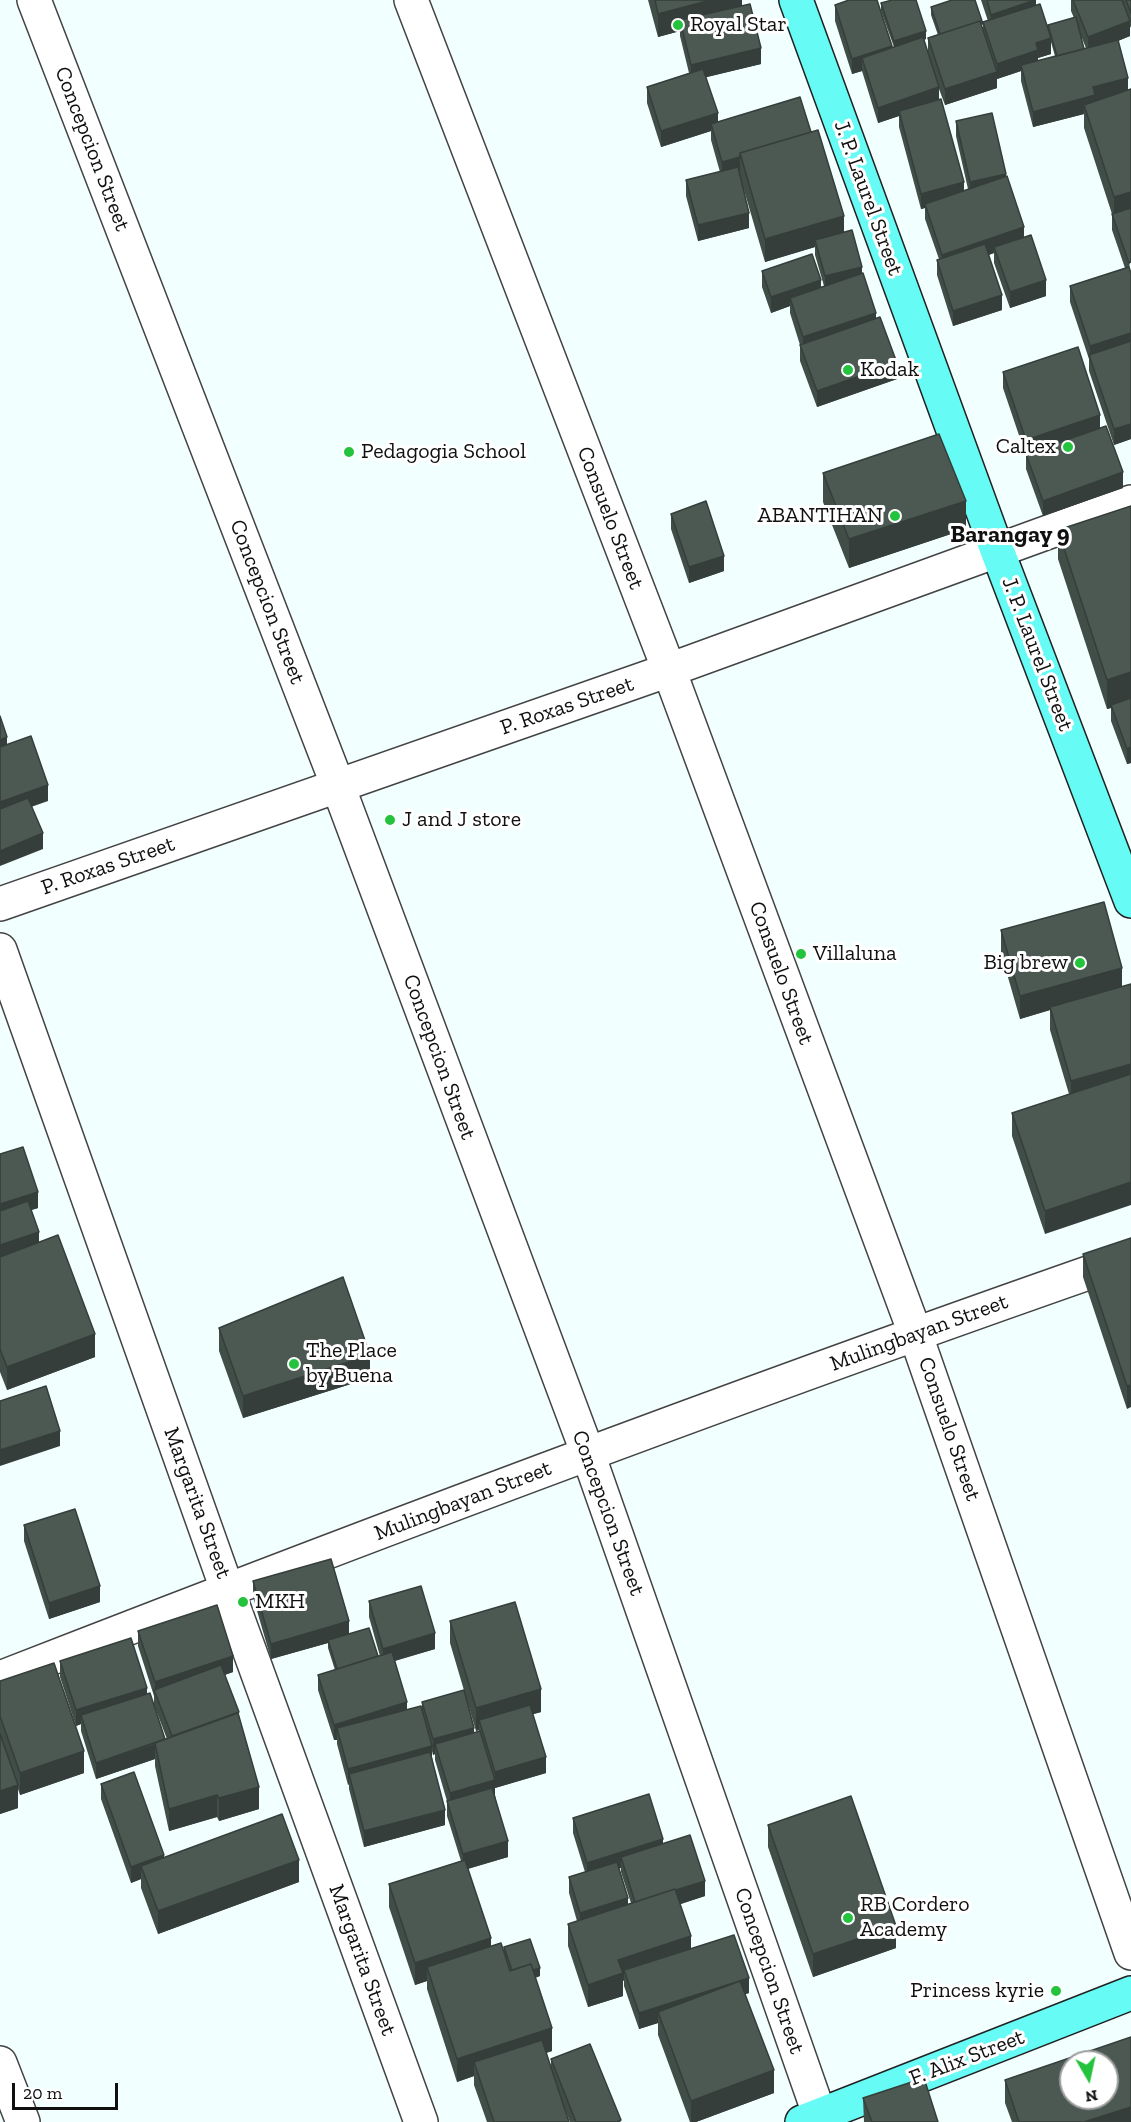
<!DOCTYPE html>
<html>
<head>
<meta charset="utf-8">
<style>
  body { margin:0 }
  #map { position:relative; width:1131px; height:2122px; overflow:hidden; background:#f2ffff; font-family:"Zilla Slab",serif }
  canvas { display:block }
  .north { position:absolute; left:1059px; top:2050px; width:60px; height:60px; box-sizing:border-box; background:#fff; border:2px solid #9f9f9f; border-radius:50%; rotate:171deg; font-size:16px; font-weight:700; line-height:24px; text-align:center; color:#101010 }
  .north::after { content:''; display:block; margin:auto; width:21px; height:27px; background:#24c33e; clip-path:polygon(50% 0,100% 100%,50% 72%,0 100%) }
  .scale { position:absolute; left:12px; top:2083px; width:106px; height:27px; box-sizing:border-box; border:3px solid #101010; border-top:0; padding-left:8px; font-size:18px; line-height:21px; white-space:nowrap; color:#101010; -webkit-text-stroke:4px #fff; paint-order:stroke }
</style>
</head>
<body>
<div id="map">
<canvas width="1131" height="2122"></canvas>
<div class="north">N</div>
<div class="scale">20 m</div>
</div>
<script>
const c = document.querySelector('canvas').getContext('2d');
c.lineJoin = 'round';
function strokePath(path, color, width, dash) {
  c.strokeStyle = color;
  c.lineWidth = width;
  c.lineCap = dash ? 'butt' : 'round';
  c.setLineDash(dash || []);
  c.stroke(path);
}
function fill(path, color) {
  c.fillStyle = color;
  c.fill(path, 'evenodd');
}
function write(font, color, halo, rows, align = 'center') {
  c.font = font + ' "Zilla Slab",serif';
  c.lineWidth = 6;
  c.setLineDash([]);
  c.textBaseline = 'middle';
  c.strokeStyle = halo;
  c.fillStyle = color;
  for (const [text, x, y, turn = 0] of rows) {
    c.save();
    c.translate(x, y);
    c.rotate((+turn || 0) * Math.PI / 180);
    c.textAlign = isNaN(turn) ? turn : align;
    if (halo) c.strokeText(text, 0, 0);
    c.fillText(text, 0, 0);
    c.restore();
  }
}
const minor = new Path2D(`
  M34,0L338,786L588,1454L822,2122
  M411,0L669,670L915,1333L1131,1953
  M0,904L669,670L1131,502
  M0,950L227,1589L421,2122
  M0,1678C375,1532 751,1390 1131,1258
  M0,2063L23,2122`);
const major = new Path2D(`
  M796,0L997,550L1131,901
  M802,2122L1131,1993`);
strokePath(minor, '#434343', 36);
strokePath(major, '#212121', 36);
strokePath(minor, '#fff', 33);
strokePath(major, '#67fbf6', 33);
fill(new Path2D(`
  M648,0H742V5L761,64L706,77L718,122L844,232L862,273L876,318L897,379L817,407L800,361V345L790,313V306L771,313L762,287V271L821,287L824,286L815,255V247L765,262L744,190L749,228L698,241L686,196V180L720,172L711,140V131L661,147L647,103V87L689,73L680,36V31L658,37Z
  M916,0L926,39L924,40L928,52V38L938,35L931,15V7L983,31V32V22L988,21L981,0H1036V5L1048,30V25L1074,18L1071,11V0H1131V28L1130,26V36L1118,41L1128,90L1131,439L1114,445L1089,371V359L1070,302V286L1125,268L1112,230V214L1084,128V114L1033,127L1021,81V71L997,79V78V88L945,105L939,89V100L964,191L968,189L956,136V121L1006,177L1024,237L1046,296L1010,308L994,263V253L989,255L1002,310L953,326L937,275V260L939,259L925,219V208L921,209L899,127V116L878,123L862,71L852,74L835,21V5L877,1L892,48L894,47L881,11V3ZM1081,36L1086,48L1084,49ZM1051,42L1055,56L1038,61V58L1051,54Z
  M1003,372L1100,428L1123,488L1043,516L1026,469V456L1003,388Z
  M823,473L966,529L849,568L823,502Z
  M1131,506V763L1127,764L1111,721V708L1107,709L1058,559V530Z
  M671,514L724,571L689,583L671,529Z
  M1001,930L1122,968L1045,1234L1012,1136V1113L1069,1094L1050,1030V1010L1020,1019L1001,953Z
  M0,1154L38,1208L31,1210L39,1242L95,1357L7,1390L0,1372Z
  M1131,1238L1127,1409L1083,1277V1254Z
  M219,1328L370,1378L243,1418L219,1351Z
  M24,1525L100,1602L49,1619L24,1541Z
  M253,1581L349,1634L378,1656H380L369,1617V1601L435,1649L395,1661L407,1709L422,1712V1702L474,1733L479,1732V1730L476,1731L450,1643V1621L541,1712L533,1714L546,1773L495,1788V1786V1795L508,1857L468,1869L491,1946L504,1954V1947L540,1976L535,1978L552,2051L546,2053L551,2069V2059L621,2122H570L564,2107L569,2122H487L474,2085V2076L457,2082L427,1989V1981L415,1985L389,1907V1884L461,1861L447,1816V1801L435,1760V1754L433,1755L432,1751V1757L445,1825L364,1847L349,1789V1784L348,1785L337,1744V1740H334L318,1690V1675L335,1670L328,1648V1643L271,1659L253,1597Z
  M138,1631L233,1672L225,1675L239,1716L259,1809L219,1821L217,1817L169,1831L155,1766V1759L96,1779L81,1731V1724L76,1726L60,1677V1661L147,1694L165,1739H167L154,1705V1696L138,1646Z
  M0,1681L84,1773L20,1795L18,1789V1808L0,1814Z
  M101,1784L164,1857L299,1882L158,1934L141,1888V1879L131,1883L101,1799Z
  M573,1818L663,1843L705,1896L680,1904L691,1949L749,1993L745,1994L774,2093L696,2122H690L658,2035V2023L639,2029L624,1986V1980L623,1981V1996L588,2007L568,1946V1924L577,1921L569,1893V1877L585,1872L573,1833ZM619,1868H621V1872L631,1903L628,1904Z
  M768,1825L896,1948L813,1977L768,1847Z
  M1005,2080L1131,2122H1012L1005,2103Z
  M863,2098L938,2122H864Z`), '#414d47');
fill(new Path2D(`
  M711,0H742V14L680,20V31L658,37V14Z
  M1036,0V16L991,30V15Z
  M1130,21V36L1088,53V37Z
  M926,31V39L894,49V41Z
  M1051,38V54L1038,58V66L1021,65V71L997,79V64L1036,43Z
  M892,46V62L862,58V71L852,74V59Z
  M761,48V64L691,81V65Z
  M997,72V88L945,105V89Z
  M1128,78V93L1084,105V114L1033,127V112L1093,87Z
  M939,87V103L899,111V116L878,123V108Z
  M718,113V128L711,124V131L661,147V131Z
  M740,157V172L722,178V162Z
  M1006,174V190L970,198V182Z
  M964,182V198L925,204V208L921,209V194Z
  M1131,192V214L1114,220V197Z
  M749,213V228L698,241V225Z
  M844,216V239L815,240V247L765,262V239Z
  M1024,227V243L994,247V253L942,270V255Z
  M862,267V282L825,292V276Z
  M821,280V296L790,298V306L771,313V297Z
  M1046,280V296L1010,308V292Z
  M1002,295V310L953,326V311Z
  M876,313V328L803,353V337Z
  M1131,333V348L1090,358V346Z
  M897,363V379L817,407V391Z
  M1100,415V431L1026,456V440Z
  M1131,424V439L1114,445V429Z
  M1123,472V488L1043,516V501Z
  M966,501V529L849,568V539Z
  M724,556V571L689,583V567Z
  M1131,672V701L1111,705V708L1107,709V680Z
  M7,737V753L0,755V740Z
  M1131,747V763L1127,764V749Z
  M48,785V801L0,818V802Z
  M43,833V849L0,866V851Z
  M1122,968V991L1050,1007V1010L1020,1019V996Z
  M1131,1064V1087L1071,1104V1081Z
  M1131,1182V1205L1045,1234V1211Z
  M38,1192V1208L0,1220V1204Z
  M39,1232V1248L0,1261V1245Z
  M95,1334V1357L7,1390V1367Z
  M370,1355V1378L243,1418V1396Z
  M1131,1385V1407L1127,1409V1386Z
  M60,1431V1446L0,1466V1450Z
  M100,1586V1602L49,1619V1603Z
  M349,1621V1637L328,1640V1643L271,1659V1644Z
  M435,1633V1649L383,1664V1649Z
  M233,1656V1672L157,1697L155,1691V1682Z
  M147,1688V1703L81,1715V1724L76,1726V1710Z
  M541,1689V1712L482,1729L479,1720V1730L476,1731V1708Z
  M407,1702V1717L337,1728V1740H334V1725Z
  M474,1728V1743L435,1744V1754L433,1755V1739Z
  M155,1744V1759L96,1779V1763Z
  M432,1746V1762L349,1774V1784L348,1785V1769Z
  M84,1751V1773L20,1795V1773Z
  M546,1757V1773L495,1788V1772Z
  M495,1780V1795L450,1808V1793Z
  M18,1785V1808L0,1814V1791Z
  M259,1787V1809L219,1821V1798Z
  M217,1795V1817L169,1831V1809Z
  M445,1810V1825L364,1847V1831Z
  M663,1839V1855L621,1857V1868L587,1878V1863Z
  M508,1841V1857L463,1870V1854Z
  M164,1855V1871L141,1866V1879L131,1883V1867Z
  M299,1860V1882L158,1934V1911Z
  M705,1881V1896L636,1919V1903Z
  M628,1898V1913L580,1929V1913Z
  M896,1926V1948L813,1977V1954Z
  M691,1936V1959L624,1970V1980L623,1981V1996L588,2007V1985L618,1960Z
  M491,1938V1960L427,1967V1981L415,1985V1963Z
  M540,1968V1976L514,1984V1976Z
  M749,1978V1993L661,2022L658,2012V2023L639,2029V2013Z
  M552,2028V2051L478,2075L474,2062V2076L457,2082V2059Z
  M774,2070V2093L696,2122H691V2101Z
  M1131,2107V2122H1084Z`), '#353e3a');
const building = new Path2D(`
  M655,0H711L658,14Z
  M849,0H877L892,46L852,59L835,5Z
  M892,0H916L926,31L894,41L881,3Z
  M952,0H975L983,24H981L980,21L940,34L931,7Z
  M987,0H1035L991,15Z
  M1073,0H1122L1130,21L1088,37Z
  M1126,0H1131V13Z
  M750,4L761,48L691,65L680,20Z
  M1040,4L1051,38L1036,43L1038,50L997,64L983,22Z
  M1076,17L1084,49L1057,56L1048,25Z
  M980,21L997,72L945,89L928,38Z
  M923,37L939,87L878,108L862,58Z
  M1118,40L1128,78L1093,87L1095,95L1033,112L1021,65Z
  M703,69L718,113L661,131L647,87Z
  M1131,89V192L1114,197L1084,105Z
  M800,97L811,132L740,153V157L722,162L711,124Z
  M941,99L964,182L921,194L899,111Z
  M992,113L1006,174L970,182L956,121Z
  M818,130L844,216L765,239L740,153Z
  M738,167L749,213L698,225L686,180Z
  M1007,176L1024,227L942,255L925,204Z
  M1131,208V262L1129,263L1112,214Z
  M852,230L862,267L825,276L815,240Z
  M1031,235L1046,280L1010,292L994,247Z
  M985,244L1002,295L953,311L937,260Z
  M812,254L821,280L771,297L762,271Z
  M1129,267L1131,273V333L1090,346L1070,286Z
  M863,273L876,313L803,337L790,298Z
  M880,317L897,363L817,391L800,345Z
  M1131,341V424L1114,429L1089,355Z
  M1078,347L1100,415L1026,440L1003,372Z
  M1106,426L1123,472L1043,501L1026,454Z
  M939,434L966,501L849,539L823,473Z
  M706,501L724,556L689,567L671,514Z
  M1131,506V672L1107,680L1058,530Z
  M1131,698V747L1127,749L1111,705Z
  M0,716L7,737L0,740Z
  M31,736L48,785L0,802V747Z
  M28,798L43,833L0,851V809Z
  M1104,902L1122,968L1020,996L1001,930Z
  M1131,984V1064L1071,1081L1050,1007Z
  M1131,1074V1182L1045,1211L1012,1113Z
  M23,1147L38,1192L0,1204V1154Z
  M28,1201L39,1232L0,1245V1211Z
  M58,1235L95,1334L7,1367L0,1349V1257Z
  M1131,1238V1385L1127,1386L1083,1254Z
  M343,1277L370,1355L243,1396L219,1328Z
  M46,1386L60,1431L0,1450V1401Z
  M75,1509L100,1586L49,1603L24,1525Z
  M331,1559L349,1621L271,1644L253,1581Z
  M421,1586L435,1633L383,1649L369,1601Z
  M515,1602L541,1689L476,1708L450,1621Z
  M217,1605L233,1656L155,1682L138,1631Z
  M369,1628L378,1656L337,1669L328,1640Z
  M131,1638L147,1688L76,1710L60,1661Z
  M392,1652L407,1702L334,1725L318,1675Z
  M54,1663L84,1751L20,1773L0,1716V1681Z
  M221,1665L239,1712L172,1736L154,1690Z
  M464,1690L474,1728L433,1739L422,1702Z
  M150,1693L165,1739L96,1763L81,1715Z
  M530,1705L546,1757L495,1772L479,1720Z
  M421,1706L432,1746L348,1769L337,1728Z
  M238,1713L259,1787L219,1798L217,1795L169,1809L155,1743Z
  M480,1731L495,1780L450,1793L435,1744Z
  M0,1734L18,1785L0,1791Z
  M430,1752L445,1810L364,1831L349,1774Z
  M134,1772L164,1855L131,1867L101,1784Z
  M492,1788L508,1841L463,1854L447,1801Z
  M649,1794L663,1839L587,1863L573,1818Z
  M851,1796L896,1926L813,1954L768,1825Z
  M282,1814L299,1860L158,1911L141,1866Z
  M690,1835L705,1881L676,1890L675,1889L635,1902L621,1857Z
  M465,1860L491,1938L415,1963L389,1884Z
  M617,1862L628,1898L580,1913L569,1877Z
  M675,1889L691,1936L618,1960L623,1973L588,1985L568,1924Z
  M734,1935L749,1978L639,2013L624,1970Z
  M530,1939L540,1968L533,1970L531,1964L512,1970L504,1947Z
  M501,1943L510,1971L531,1964L552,2028L457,2059L427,1967Z
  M740,1981L774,2070L691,2101L658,2012Z
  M1131,2037V2107L1084,2122H1019L1005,2080ZM1071,2062H1107V2098H1071Z
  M542,2040L569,2122H494L474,2062Z
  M590,2044L621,2120L617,2122H576L551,2059Z
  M924,2078L938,2122H872L863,2098Z`);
fill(building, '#4c5953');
strokePath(building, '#353e3a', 1.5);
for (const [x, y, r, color] of [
  [678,25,6,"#24c33e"],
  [848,370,6,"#24c33e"],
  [1068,447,6,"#24c33e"],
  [349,452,6,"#24c33e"],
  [895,516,6,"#24c33e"],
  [390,820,6,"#24c33e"],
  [801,954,6,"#24c33e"],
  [1080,963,6,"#24c33e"],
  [294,1364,6,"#24c33e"],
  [243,1602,6,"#24c33e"],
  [848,1918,6,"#24c33e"],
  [1056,1991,6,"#24c33e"]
]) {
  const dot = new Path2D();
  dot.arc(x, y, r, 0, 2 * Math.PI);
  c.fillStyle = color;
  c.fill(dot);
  strokePath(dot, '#fff', 2);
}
write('22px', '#101010', '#fff', [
  ["Royal Star",690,25],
  ["Kodak",860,370],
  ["Caltex",1056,447,"right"],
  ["Pedagogia School",361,452],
  ["ABANTIHAN",883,516,"right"],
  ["J and J store",402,820],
  ["Villaluna",813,954],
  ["Big brew",1068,963,"right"],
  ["The Place",306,1351],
  ["by Buena",306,1376],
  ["MKH",255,1602],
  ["RB Cordero",860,1905],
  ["Academy",860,1930],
  ["Princess kyrie",1044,1991,"right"]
], 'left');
write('22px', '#101010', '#fff', [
  ["Concepcion Street",92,149,69],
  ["J. P. Laurel Street",868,198,70],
  ["Consuelo Street",610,518,69],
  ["Concepcion Street",267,602,69],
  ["J. P. Laurel Street",1037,654,69],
  ["P. Roxas Street",567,706,-19],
  ["P. Roxas Street",108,866,-19],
  ["Consuelo Street",781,973,70],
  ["Concepcion Street",439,1057,70],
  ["Mulingbayan Street",919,1333,-20],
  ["Consuelo Street",949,1429,71],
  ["Mulingbayan Street",463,1501,-21],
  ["Margarita Street",197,1503,70],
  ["Concepcion Street",608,1513,70],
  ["Margarita Street",362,1960,70],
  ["Concepcion Street",769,1971,71],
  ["F. Alix Street",967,2058,-21]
]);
write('bold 24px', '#101010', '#fff', [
  ["Barangay 9",1010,535]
]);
</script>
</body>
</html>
